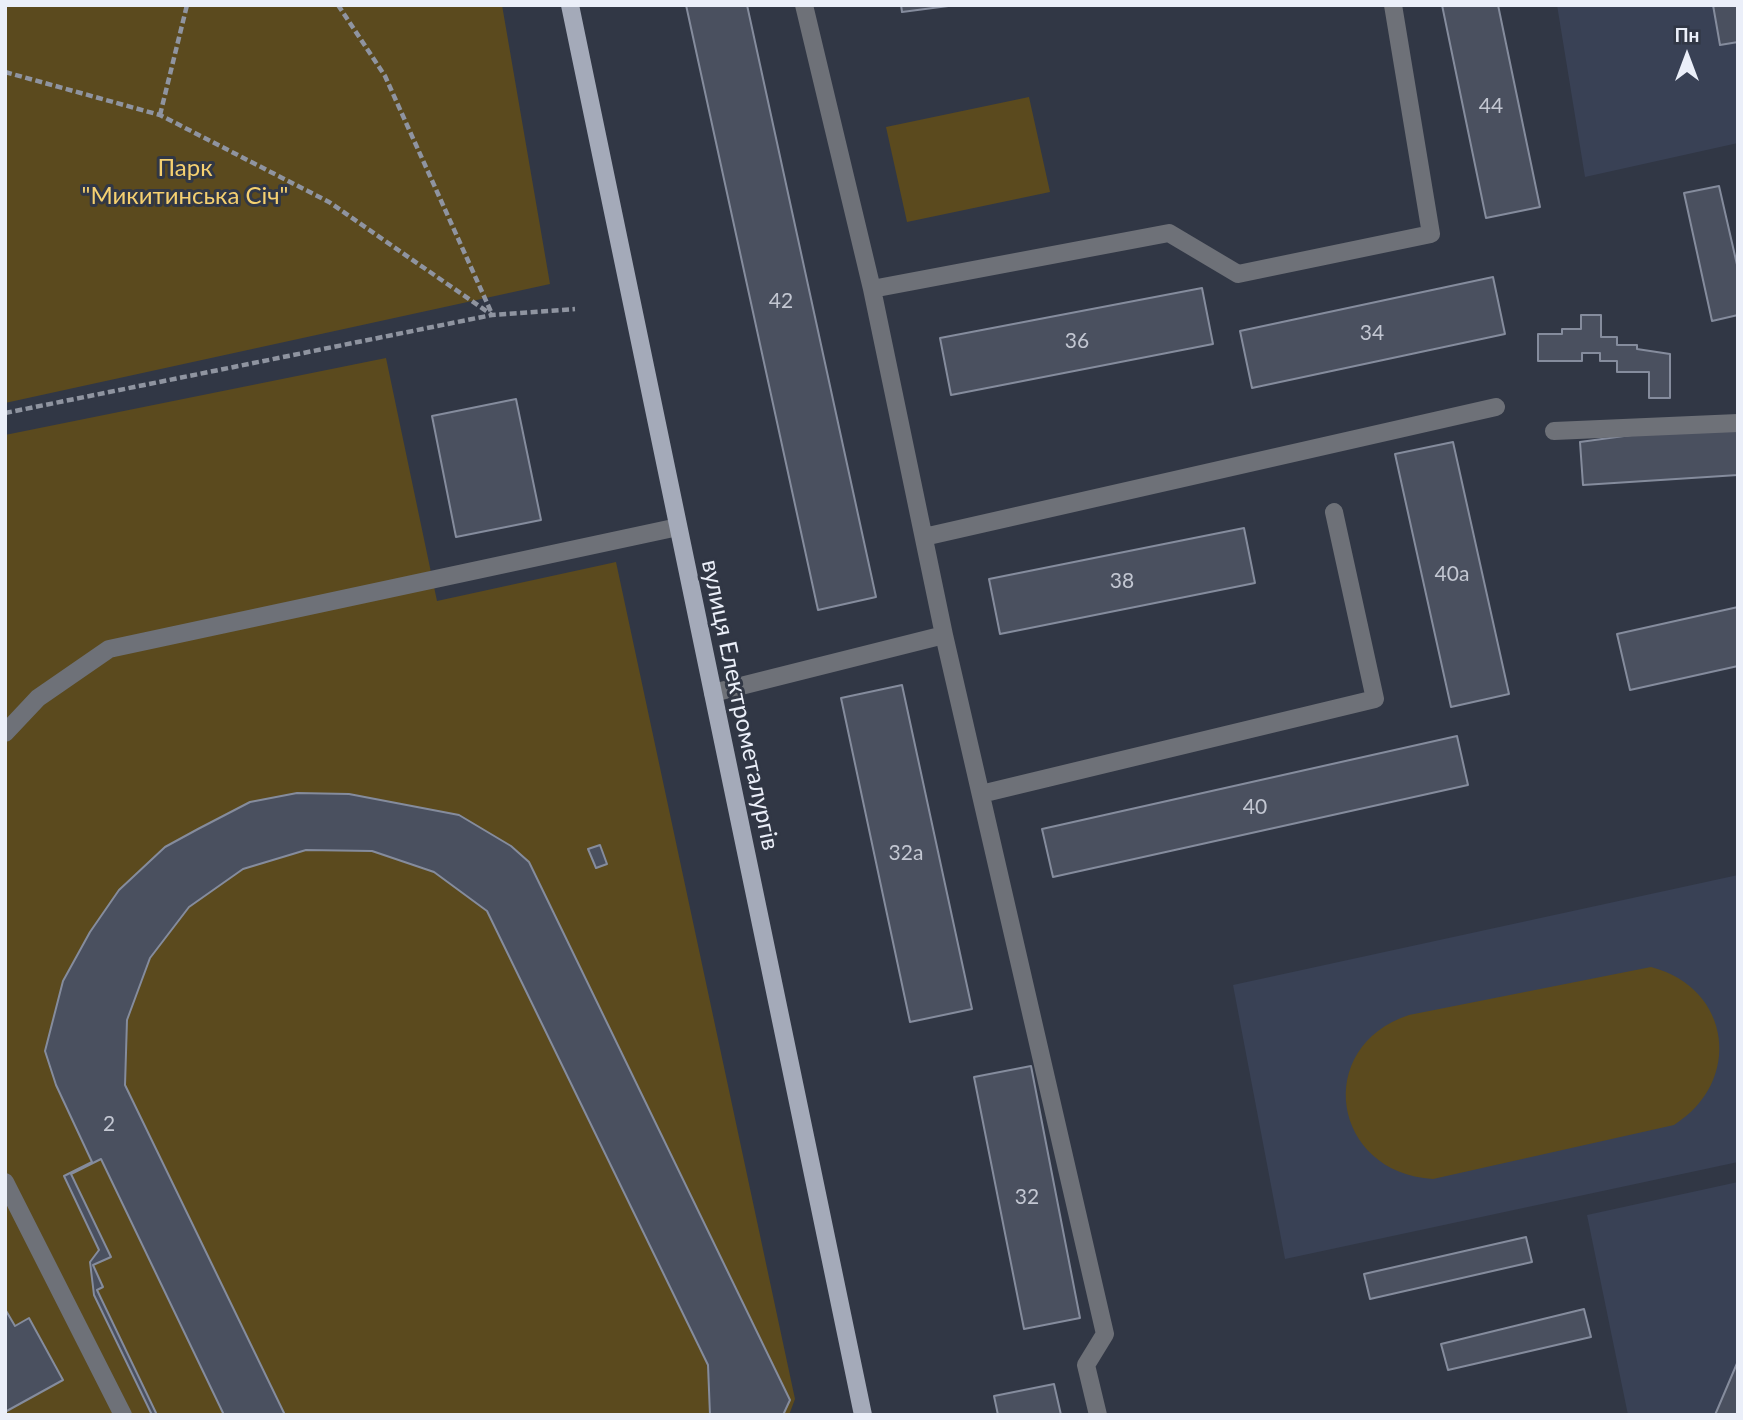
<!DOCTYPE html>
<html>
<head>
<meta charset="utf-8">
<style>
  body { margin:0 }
  #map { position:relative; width:1743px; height:1420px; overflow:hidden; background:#313745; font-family:Lato,sans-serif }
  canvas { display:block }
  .frame { position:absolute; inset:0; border:7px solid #ebeff9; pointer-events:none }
  .north { position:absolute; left:1652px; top:21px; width:70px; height:70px; -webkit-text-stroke:5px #313745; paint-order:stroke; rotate:0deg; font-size:19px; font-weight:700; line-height:28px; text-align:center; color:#ebeff9 }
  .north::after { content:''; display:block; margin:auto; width:24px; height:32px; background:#ebeff9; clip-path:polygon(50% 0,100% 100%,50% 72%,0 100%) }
</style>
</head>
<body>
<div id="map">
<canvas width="1743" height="1420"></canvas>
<div class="frame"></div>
<div class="north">Пн</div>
</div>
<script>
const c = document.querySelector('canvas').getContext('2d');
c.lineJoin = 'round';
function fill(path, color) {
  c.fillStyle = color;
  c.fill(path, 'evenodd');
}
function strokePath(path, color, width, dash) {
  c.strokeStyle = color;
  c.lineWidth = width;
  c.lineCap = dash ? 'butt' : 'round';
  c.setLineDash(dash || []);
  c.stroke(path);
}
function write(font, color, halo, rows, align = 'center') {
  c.font = font + ' Lato,sans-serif';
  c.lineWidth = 6;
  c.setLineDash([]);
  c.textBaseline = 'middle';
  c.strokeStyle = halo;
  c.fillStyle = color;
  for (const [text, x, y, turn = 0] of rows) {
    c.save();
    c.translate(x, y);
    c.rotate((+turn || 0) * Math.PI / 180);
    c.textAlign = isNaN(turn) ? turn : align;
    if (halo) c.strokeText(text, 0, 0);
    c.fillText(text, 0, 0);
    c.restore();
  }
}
fill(new Path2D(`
  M1557,5H1738V143L1585,177Z
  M1738,875V1162L1285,1259L1233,985Z
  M1738,1182V1415H1628L1587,1215Z`), '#394155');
fill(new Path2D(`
  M5,5H502L550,284L5,403Z
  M1029,97L1050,192L907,222L886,127Z
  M386,358L437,601L616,562L795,1399L789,1415H5V435Z
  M1651,967C1732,988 1743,1082 1674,1125L1433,1179C1332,1173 1312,1047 1409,1015Z`), '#5b4a1e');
const building = new Path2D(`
  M686,5H747L876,597L818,610Z
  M901,5H956L902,12Z
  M1442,5H1498L1540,207L1486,218Z
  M1713,5H1738V42L1720,45Z
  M1719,186L1738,269V315L1712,321L1684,193Z
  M1493,277L1505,334L1252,388L1240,331Z
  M1202,288L1213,344L951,395L940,338Z
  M1581,315H1601V337H1617V345H1637V349L1670,354V398H1649V372H1617V361H1600V353H1582V361H1538V334H1562V329H1581Z
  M516,399L541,520L456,537L432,416Z
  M1727,422L1738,423V475L1583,485L1580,442Z
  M1453,442L1509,694L1451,707L1395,454Z
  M1244,528L1255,583L1000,634L989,579Z
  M1738,607V666L1630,690L1617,634Z
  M902,685L972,1009L910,1022L841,698Z
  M1457,736L1468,785L1053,877L1042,829Z
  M297,793L349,794L459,815L511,846L529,862L790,1400L783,1415H710L708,1365L487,911L434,872L372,851L306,850L243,869L189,907L150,958L127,1020L125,1085L285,1415H152L94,1295L90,1262L99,1250L64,1176L92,1162L56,1085L45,1051L63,981L90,932L119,890L165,847L198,829L250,802Z
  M600,845L607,864L596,868L588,849Z
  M1031,1066L1080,1318L1024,1329L974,1077Z
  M101,1159L224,1415H157L97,1290L103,1287L93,1265L111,1257L71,1174Z
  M1526,1237L1532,1262L1370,1299L1364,1274Z
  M5,1309L15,1326L29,1318L63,1380L5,1412Z
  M1584,1309L1591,1337L1448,1370L1441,1344Z
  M1738,1361V1415H1715Z
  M1054,1384L1061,1415H998L994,1396Z`);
fill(building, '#4a505f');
strokePath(building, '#858c9d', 2);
strokePath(new Path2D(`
  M338,5L385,76L492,314
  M5,72L160,115L329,202L492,315
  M160,115L187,5
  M5,413L492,315L575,309`), '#8f94a0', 4.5, [7, 3.5]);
strokePath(new Path2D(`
  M804,5L872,289L944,635L1105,1334L1086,1365L1098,1415
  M872,289L1169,233L1238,274L1431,234L1393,5
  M1554,431L1738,423
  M924,537L1496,407
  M713,693L944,635
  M5,733L38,698L109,649L678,527
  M981,794L1375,699L1334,512
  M5,1182L123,1415`), '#6e7178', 18);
strokePath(new Path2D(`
  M570,5L863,1415`), '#a4aab9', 18);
write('21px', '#c3c7d2', null, [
  ["44",1491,106],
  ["42",781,301],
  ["34",1372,333],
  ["36",1077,341],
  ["40а",1452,574],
  ["38",1122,581],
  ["40",1255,807],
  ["32а",906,853],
  ["2",109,1124],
  ["32",1027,1197]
]);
write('24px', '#f5d070', '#313745', [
  ["Парк",185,168],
  ["\"Микитинська Січ\"",185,196]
]);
write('24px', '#ebeff9', '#313745', [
  ["вулиця Електрометалургів",740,705,78]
]);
</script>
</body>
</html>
